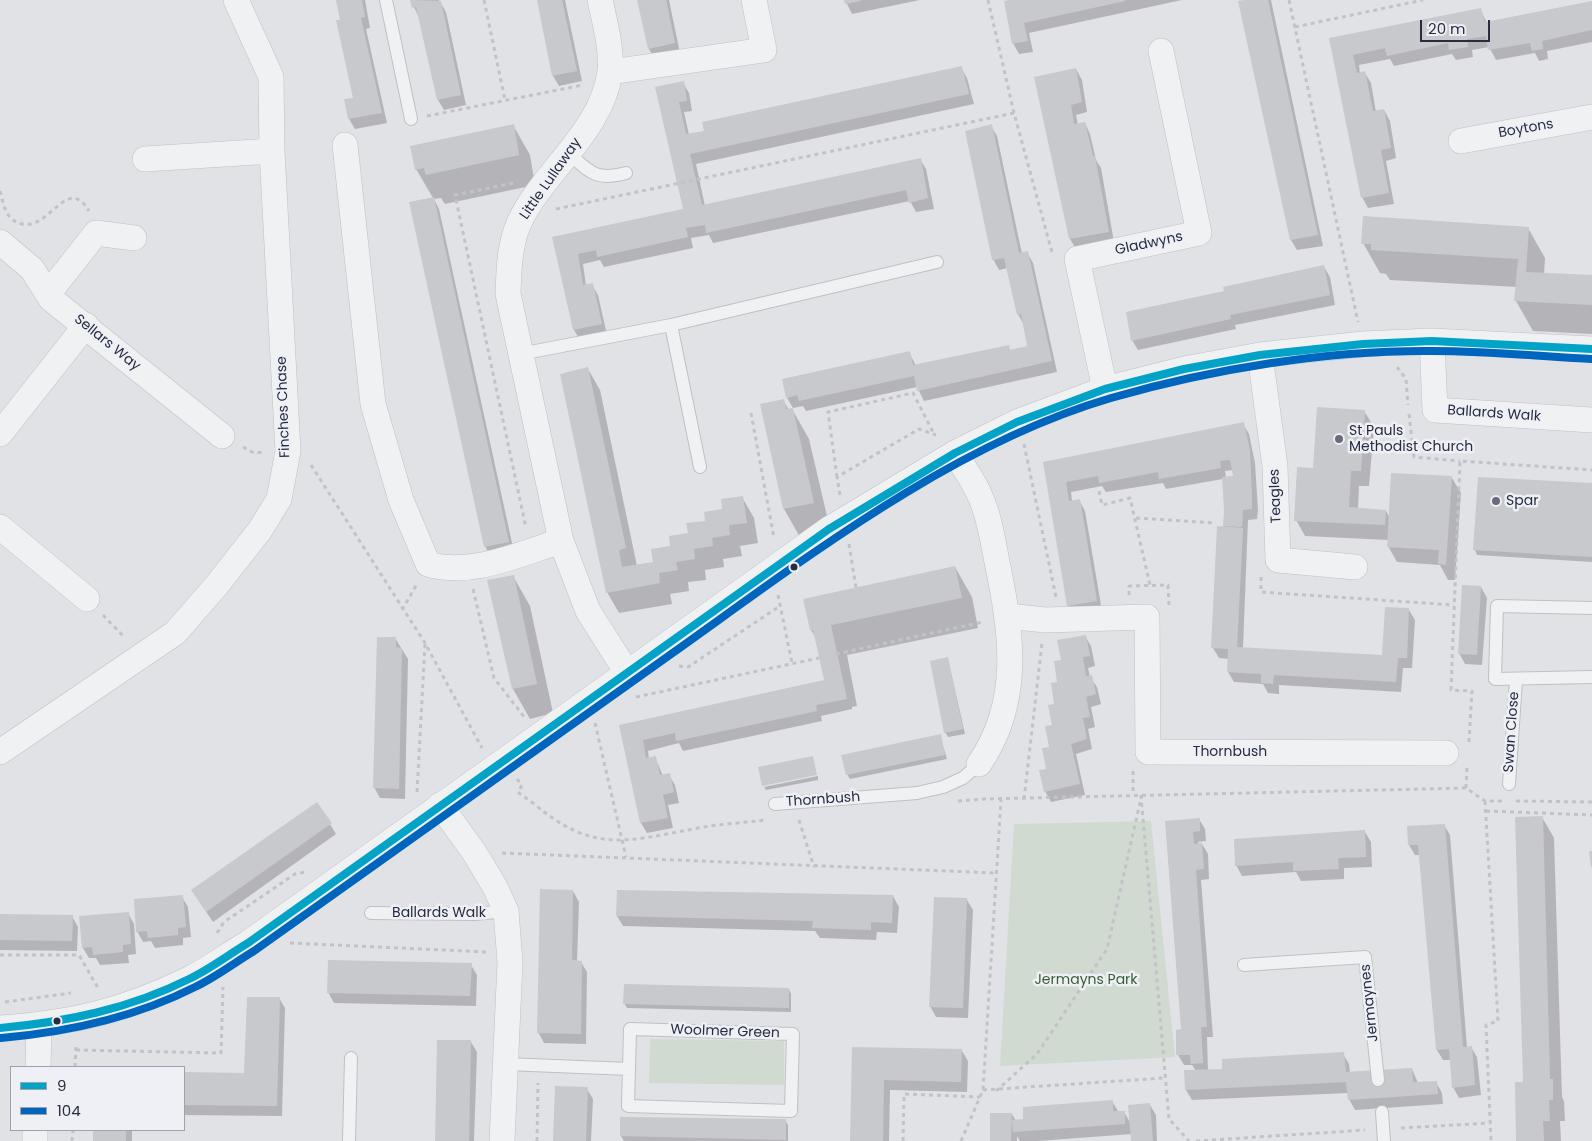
<!DOCTYPE html>
<html>
<head>
<meta charset="utf-8">
<style>
  body { margin:0 }
  #map { position:relative; width:1592px; height:1141px; overflow:hidden; background:#e1e2e6; font-family:Poppins,sans-serif }
  canvas { display:block }
  .legend { position:absolute; left:10px; top:1066px; width:175px; height:65px; box-sizing:border-box; background:#eef0f6; border:1px solid #9ea2ae; margin:0; padding:6px 9px; list-style:none; font-size:15px; color:#262d41 }
  .legend li { display:flex; align-items:center; gap:10px; height:25px }
  .legend b { width:25px; border:1px solid #9ea2ae }
  .scale { position:absolute; left:1420px; top:20px; width:70px; height:22px; box-sizing:border-box; border:2px solid #262d41; border-top:0; padding-left:6px; font-size:15px; line-height:18px; white-space:nowrap; color:#262d41; -webkit-text-stroke:4px #eef0f6; paint-order:stroke }
</style>
</head>
<body>
<div id="map">
<canvas width="1592" height="1141"></canvas>
<ul class="legend">
<li><b style="height:6px;background:#02a3c7"></b>9</li>
<li><b style="height:6px;background:#0065bd"></b>104</li>
</ul>
<div class="scale">20 m</div>
</div>
<script>
const c = document.querySelector('canvas').getContext('2d');
c.lineJoin = 'round';
function fill(path, color) {
  c.fillStyle = color;
  c.fill(path, 'evenodd');
}
function strokePath(path, color, width, dash) {
  c.strokeStyle = color;
  c.lineWidth = width;
  c.lineCap = dash ? 'butt' : 'round';
  c.setLineDash(dash || []);
  c.stroke(path);
}
function write(font, color, halo, rows, align = 'center') {
  c.font = font + ' Poppins,sans-serif';
  c.lineWidth = 5;
  c.setLineDash([]);
  c.textBaseline = 'middle';
  c.strokeStyle = halo;
  c.fillStyle = color;
  for (const [text, x, y, turn = 0] of rows) {
    c.save();
    c.translate(x, y);
    c.rotate((+turn || 0) * Math.PI / 180);
    c.textAlign = isNaN(turn) ? turn : align;
    if (halo) c.strokeText(text, 0, 0);
    c.fillText(text, 0, 0);
    c.restore();
  }
}
fill(new Path2D(`
  M1151,821L1175,1057L1000,1066L1014,824Z
  M650,1039L784,1041V1085L649,1083Z`), '#d0dad0');
fill(new Path2D(`
  M337,0H365L370,28L366,29L387,123L355,129L349,119L354,99Z
  M411,0H439L446,12L466,105L444,110L438,100L419,18Z
  M538,0H565L582,81L559,86L553,76Z
  M638,0H669L680,53L655,59L649,49Z
  M845,0H920L852,14Z
  M1014,0H1182L1029,33L1033,52L1019,54L1013,43Z
  M1247,0H1271L1323,246L1297,250L1291,240L1240,2Z
  M1592,2V42L1547,51L1548,59L1539,61L1535,53L1496,60L1489,47L1472,50L1473,57L1456,60L1452,54L1394,66L1390,59L1359,65L1360,74L1365,73L1371,83L1376,112L1384,110L1390,121L1396,158L1386,161L1394,204L1368,208L1362,197L1330,39L1480,9L1487,23Z
  M961,68L967,78L974,104L696,164L705,206L920,159L926,169L934,209L916,212L910,201L713,243L709,235L691,238L693,248L604,267L600,260L583,264L586,286L592,285L598,295L607,335L580,340L574,330L554,238L684,210L656,88L683,83L689,93L692,111L684,112L689,135Z
  M1076,69L1082,80L1087,112L1076,115L1078,125L1085,123L1090,134L1096,160L1101,168L1114,242L1076,249L1070,239L1035,78Z
  M513,125L530,155L535,185L445,204L441,198L434,199L439,209L514,552L491,557L485,546L433,198L416,169Z
  M991,126L997,136L1022,254L1027,252L1033,263L1057,372L924,401L917,387L806,411L803,406L793,408L787,398L909,352L916,366L1008,346L1011,351L1029,347L1024,325L1018,314L1008,268L999,270L993,259Z
  M1528,228L1545,258L1544,274L1592,277V334L1533,331L1516,301L1517,287L1390,280L1386,274L1380,273L1363,243Z
  M1324,267L1330,277L1335,305L1235,325L1236,329L1138,350L1132,340L1226,292Z
  M588,369L600,390L637,566L655,563L672,547L742,497L754,518L758,543L740,546L742,556L723,559L724,567L705,570L706,580L688,582L689,591L670,594L672,604L619,613L607,592Z
  M783,400L789,410L792,409L809,439L831,533L801,539L784,509L762,405Z
  M1364,411L1374,427L1369,486H1359L1358,509L1386,511L1390,518L1452,478L1461,493L1455,580H1448L1440,565L1397,562L1388,546V540L1305,536L1296,520L1314,469Z
  M1243,424L1249,434L1255,463L1258,510L1257,519L1248,520L1243,648L1383,657L1409,610L1415,620L1412,668H1403L1401,692L1279,685V694L1268,693L1263,684L1234,682L1228,672L1229,659L1219,658L1213,648L1225,510L1223,479L1166,489L1163,483L1106,492L1102,486L1071,492L1072,501L1079,500L1085,511L1102,611L1075,616L1069,606L1044,463ZM1233,470L1234,477L1226,478L1225,471Z
  M1592,485V562L1477,555L1475,550Z
  M955,567L972,597L978,628L847,655L857,706L852,707V709L821,716L822,721L683,751L679,743L648,751L649,759L655,757L663,776L669,775L675,785L679,803L668,805L673,828L647,833L641,823L620,726L826,681L816,638L811,630Z
  M513,576L530,606L553,713L530,719L513,689Z
  M1481,587L1487,598L1482,665L1465,664L1459,653Z
  M1085,636L1091,646L1095,666L1088,668L1090,677L1097,687L1101,704L1091,707L1095,727L1088,729L1092,749L1076,754L1085,795L1051,802L1045,791L1062,661Z
  M395,638L408,659L405,799L380,798L374,787Z
  M948,659L965,734L948,737L945,732Z
  M940,736L947,759L850,779L847,774Z
  M818,776V780L766,790L764,787Z
  M1542,817L1554,838L1562,1097L1564,1101L1565,1121H1560L1561,1141H1518L1524,1083Z
  M1199,819L1205,829L1206,841L1198,842L1199,844H1202L1208,854L1209,879L1201,880L1213,1037H1207L1208,1071L1343,1054L1349,1064L1350,1073L1412,1069L1418,1083L1436,1082L1442,1093L1443,1104L1355,1110L1349,1099L1348,1093L1192,1100L1186,1090V1072L1196,1071L1192,1065H1184L1178,1055L1183,1031L1167,822Z
  M330,824L336,834L213,922L199,901Z
  M1444,825L1450,835L1467,1047H1471L1477,1057L1481,1095L1459,1098L1453,1087L1451,1060H1443L1437,1050L1421,855H1415L1409,845Z
  M1365,832L1371,842L1372,867L1344,868V879L1301,881L1296,872L1242,876L1236,865Z
  M573,891L579,902L577,962H581L587,972L586,1044L544,1043L538,1032Z
  M893,896L899,907L897,933L877,932L876,940L820,938L815,931L623,926L617,916Z
  M182,897L188,907L191,937L183,938V945L155,948L151,941L143,942L137,931Z
  M967,900L973,910L968,1018L936,1017L930,1006Z
  M128,913L134,924L136,954L128,955L129,963L100,965L96,958H89L83,948L81,917Z
  M0,915L72,916L78,927L77,951L0,950Z
  M471,965L477,975L476,1006L334,1003L328,992Z
  M789,989L791,994V1012L627,1008L624,1003Z
  M279,998L285,1008L282,1116L184,1115V1073L245,1074Z
  M471,1042L477,1052L474,1141H437Z
  M854,1048L962,1051L968,1061L967,1092L890,1090L889,1141H851Z
  M587,1089L593,1099L591,1141H554Z
  M1112,1101L1118,1111L1124,1112L1131,1124L1150,1105L1156,1115L1157,1141H1132V1134L1038,1141H1020L1017,1136V1141H991L1012,1114L1016,1121Z
  M621,1118L785,1120L788,1125V1141H624L621,1136Z
  M94,1130H132V1141H94Z`), '#0003');
fill(new Path2D(`
  M336,0H362L365,17L361,18L382,113L348,119L344,99L353,98L336,20H340Z
  M410,0L441,1L461,95L437,100L416,7L412,8Z
  M537,0H562L577,71L552,76Z
  M637,0H666L675,43L648,49Z
  M844,0H861V1L845,4Z
  M1009,0H1125V1L1024,23L1028,41L1012,44L1004,1Z
  M1244,0H1268L1318,235L1290,240L1238,1Z
  M1592,1V30L1542,41L1543,49L1532,51L1530,43L1488,50L1486,36L1467,39L1468,47L1449,50L1448,43L1387,56L1385,48L1353,55L1357,73L1365,71L1373,111L1384,109L1391,148L1381,150L1389,193L1361,198L1329,38L1481,8L1485,22Z
  M962,66L969,94L690,154L702,205L921,158L928,198L909,203L906,190L706,233L705,225L686,228L688,237L597,257L596,250L578,254L583,285L593,283L602,324L573,330L552,237L683,209L655,87L684,81L687,101L679,102L686,134L704,131L702,122Z
  M1076,68L1082,102L1071,105L1074,124L1085,122L1093,156H1095L1109,232L1069,239L1034,77Z
  M514,124L519,155L426,175L424,168L415,170L410,146Z
  M992,124L1019,253L1028,251L1052,361L917,391L914,376L799,401L797,395L786,398L782,379L910,351L913,365L1009,345L1010,350L1027,346L1021,314L1017,315L1004,258L992,260L965,131Z
  M434,197L509,542L484,547L409,202Z
  M1363,216L1529,227L1526,272L1592,275V305L1514,301L1518,259L1371,250V244H1361Z
  M1324,265L1330,295L1230,315L1231,319L1131,341L1126,312L1224,291L1223,287Z
  M588,367L626,548L619,550L622,567L653,562L651,549L670,546L669,536L688,533L686,523L705,521L704,512L722,509L721,499L743,496L747,523L729,525L730,535L712,538L713,546L694,549L695,559L676,562L678,570L659,573L660,583L606,593L560,374Z
  M784,399L786,409L793,408L814,503L783,509L760,404Z
  M1317,407L1365,410L1361,471H1351L1349,507L1386,510L1385,525L1294,521L1297,467L1313,468Z
  M1244,422L1250,451L1252,499V509L1243,510L1242,527L1223,526L1224,510L1222,477L1233,476L1230,460L1220,461L1221,468L1159,479L1158,472L1099,483L1098,476L1066,482L1069,501L1080,499L1097,601L1067,606L1043,462Z
  M1391,473L1452,476L1446,565L1438,564L1439,550L1387,547Z
  M1478,477L1592,483V557L1473,550Z
  M1217,526L1243,528L1237,647L1382,655L1385,607L1409,608L1407,658H1398L1396,682L1274,675L1273,684L1261,683V674L1227,672L1228,649L1211,648Z
  M955,566L962,598L831,625L847,699L816,705L817,711L676,741L675,733L643,740L646,758L656,756L660,775L670,773L674,792L663,795L668,818L640,823L619,725L824,680L813,630H810L803,599Z
  M514,575L537,684L512,689L487,580Z
  M1462,585L1481,586L1477,655L1458,654Z
  M1086,635L1090,656L1083,657L1086,676L1092,675L1096,694L1086,697L1090,717L1083,718L1087,739L1071,744L1080,784L1044,792L1039,770L1046,769L1042,748L1049,747L1045,726L1052,725L1048,705L1054,704L1051,683L1057,682L1054,661L1061,660L1057,640Z
  M377,637H396V647L402,648L399,789L373,788Z
  M948,657L963,729L944,733L930,661Z
  M941,734L945,755L846,775L841,755Z
  M813,756L817,775L762,786L758,767Z
  M317,802L332,823L206,912L191,890Z
  M1543,816L1550,1079H1553V1100H1549L1550,1121H1543L1544,1141H1516L1515,1082H1523L1515,817Z
  M1200,818V831L1193,832L1194,844L1202,843L1204,869L1196,870L1207,1027H1201L1203,1063L1191,1064L1190,1055H1176V1030L1181,1029L1165,821Z
  M1445,824L1463,1047L1472,1046L1475,1085L1452,1088L1449,1049L1436,1050L1418,845H1408L1407,826Z
  M1365,830L1366,857L1338,858L1339,869L1293,871V862L1235,866L1234,839Z
  M1589,851H1592V867H1591Z
  M540,889L573,890L572,960L582,961L581,1034L537,1033Z
  M617,890L893,895L892,923L871,922V930L812,928L813,921L616,916Z
  M183,895L186,927L178,928V935L148,938L147,931L136,932L134,899Z
  M934,897L967,898L963,1008L929,1007Z
  M129,912L131,944L123,945V952L93,955L92,947L82,948L79,916Z
  M0,914L73,915L72,941L0,940Z
  M328,960L472,963L470,996L327,993Z
  M624,984L789,988V1008L623,1004Z
  M247,997H280L277,1106L184,1105V1072L244,1073Z
  M437,1040H471L469,1141H435Z
  M852,1047L962,1049L961,1082L884,1080L883,1141H850Z
  M1344,1052L1346,1072L1412,1068L1413,1082L1437,1081L1438,1094L1348,1100L1346,1082L1185,1090L1184,1070L1222,1069V1059Z
  M555,1086L588,1087L586,1141H553Z
  M1113,1100V1111H1125V1124L1013,1132L1012,1120L1023,1119V1107Z
  M1150,1103L1153,1141H1131L1128,1105Z
  M990,1113H1012L1011,1141H990Z
  M620,1117L786,1119V1140L620,1136Z
  M93,1130H126V1141H93Z`), '#c7c9cd');
const lane = new Path2D(`
  M386,0L411,119
  M569,154C591,173 596,181 626,173
  M671,325L700,467
  M520,354L671,325L937,262
  M1592,608L1497,606L1495,679L1592,677
  M1509,784L1516,680
  M775,804L917,793L943,787L963,778L979,764
  M371,913L475,914L506,911
  M1244,965L1365,957L1378,1080
  M630,1029L793,1034L791,1111L628,1106Z
  M506,1064L629,1069
  M1382,1112L1384,1141
  M349,1141L351,1058`);
const street = new Path2D(`
  M600,0C605,23 612,48 610,71C603,131 542,172 519,223C509,247 509,269 508,294L561,541L588,611L626,671
  M610,72L764,50L754,0
  M1461,141L1592,117
  M345,145L373,404L401,500L428,564C471,577 519,554 561,541
  M145,159L272,151
  M0,242L32,269L51,299L222,436
  M48,294L96,233L134,238
  M1432,341L1435,410L1592,420
  M1260,355L1275,466L1278,560L1355,567
  M1105,389L1077,259L1199,233L1161,51
  M0,434L86,325
  M955,453C963,467 974,481 980,496C989,515 993,541 997,562C1012,632 1022,702 979,764
  M0,527L87,599
  M1008,616L1045,620L1147,617L1148,752L1446,753
  M0,752L175,633L216,586L260,530L279,499L288,451L272,151L271,77L236,0
  M440,805L474,852L495,887L506,911L510,962L502,1141
  M0,1028C73,1023 123,1011 189,979C209,969 228,955 248,943L829,529L955,453L1017,422L1105,389L1184,369L1260,355L1363,344L1432,341L1592,349
  M38,1067L39,1025
  M35,1141V1130`);
strokePath(lane, '#bfc0c4', 14);
strokePath(street, '#bfc0c4', 26);
strokePath(new Path2D(`
  M484,0L505,100
  M988,0L1014,113L1053,256
  M1289,0L1358,322
  M1295,27L1423,0
  M427,116L583,85
  M513,183L455,195L526,528
  M0,191C4,205 5,220 22,224C50,230 67,174 89,211
  M556,209L1014,113
  M1397,367L1406,379L1408,405
  M751,413L774,538
  M1409,414L1414,457L1460,461
  M1024,444L1056,597
  M243,447L254,453L263,452
  M311,465L425,643L482,748
  M837,477L828,412L913,393L934,434
  M1099,491L1102,505L1130,498L1150,585
  M840,495L837,477L919,429L936,435
  M1136,518L1216,523
  M849,544L856,588
  M1261,577V592L1454,605
  M473,589L494,678L525,718
  M778,595L792,663
  M1129,595V586L1168,585L1169,606
  M402,610L417,584
  M103,615L125,638
  M836,654L983,622
  M679,666L688,667L780,606
  M636,697L819,658
  M595,723L626,857
  M1469,742L1472,691L1451,690L1460,461L1592,470
  M1133,771V795
  M517,779L522,785L518,792C523,797 528,799 533,803C592,853 624,842 693,829C717,824 742,823 765,820
  M1466,788L1467,766
  M417,792L425,644
  M1141,795L1169,1119L1189,1141
  M1024,799L1042,643
  M958,801L985,799L1466,788L1485,801H1503
  M1485,801L1498,1021L1486,1025L1491,1141
  M1516,801L1592,802
  M1486,811L1592,815
  M799,820L814,867
  M502,853L996,873
  M217,933L224,922L295,874L305,872
  M290,943L487,952
  M0,955H79L98,988
  M5,1002L71,993
  M76,1050L221,1053L223,987
  M75,1067L76,1043
  M983,1090L1164,1078
  M996,1091L1037,1054L1107,949L1141,798
  M1401,1128L1490,1123
  M72,1141L73,1130
  M537,1141L538,1083
  M903,1141L904,1094L980,1097
  M961,1141L983,1090L1001,800
  M1196,1141L1365,1130`), '#c2c3c8', 3, [4, 4]);
strokePath(lane, '#f0f1f3', 12);
strokePath(street, '#f0f1f3', 25);
strokePath(new Path2D(`
  M0,1028C66,1022 129,1009 189,979C210,969 228,955 248,943L829,529L955,453L1017,422L1105,389L1184,369L1260,355L1363,344L1432,341L1592,349`), '#02a3c7', 8);
strokePath(new Path2D(`
  M1,1038C69,1032 134,1018 195,987C216,977 234,963 254,951C394,851 534,752 674,652C806,558 953,444 1111,398C1211,369 1328,350 1432,351C1485,351 1539,356 1592,359`), '#0065bd', 8);
for (const [x, y, r, color] of [
  [1339,439,5,"#676c7b"],
  [1496,501,5,"#676c7b"],
  [794,567,4.5,"#262d41"],
  [57,1021,4.5,"#262d41"]
]) {
  const dot = new Path2D();
  dot.arc(x, y, r, 0, 2 * Math.PI);
  c.fillStyle = color;
  c.fill(dot);
  strokePath(dot, '#eef0f6', 2);
}
write('14px', '#262d41', '#eef0f6', [
  ["Boytons",1526,129,-10],
  ["Little Lullaway",551,179,-55],
  ["Gladwyns",1149,244,-12],
  ["Sellars Way",107,343,39],
  ["Finches Chase",284,407,-92],
  ["Ballards Walk",1494,414,4],
  ["Teagles",1276,496,-92],
  ["Swan Close",1512,732,-86],
  ["Thornbush",1230,752],
  ["Thornbush",823,800,-4],
  ["Ballards Walk",439,913],
  ["Jermaynes",1370,1003,-96],
  ["Woolmer Green",725,1032,2]
]);
write('14px', '#262d41', '#eef0f6', [
  ["St Pauls",1349,431],
  ["Methodist Church",1349,447],
  ["Spar",1506,501]
], 'left');
write('14px', '#355e32', '#eef0f6', [
  ["Jermayns Park",1086,980]
]);
</script>
</body>
</html>
